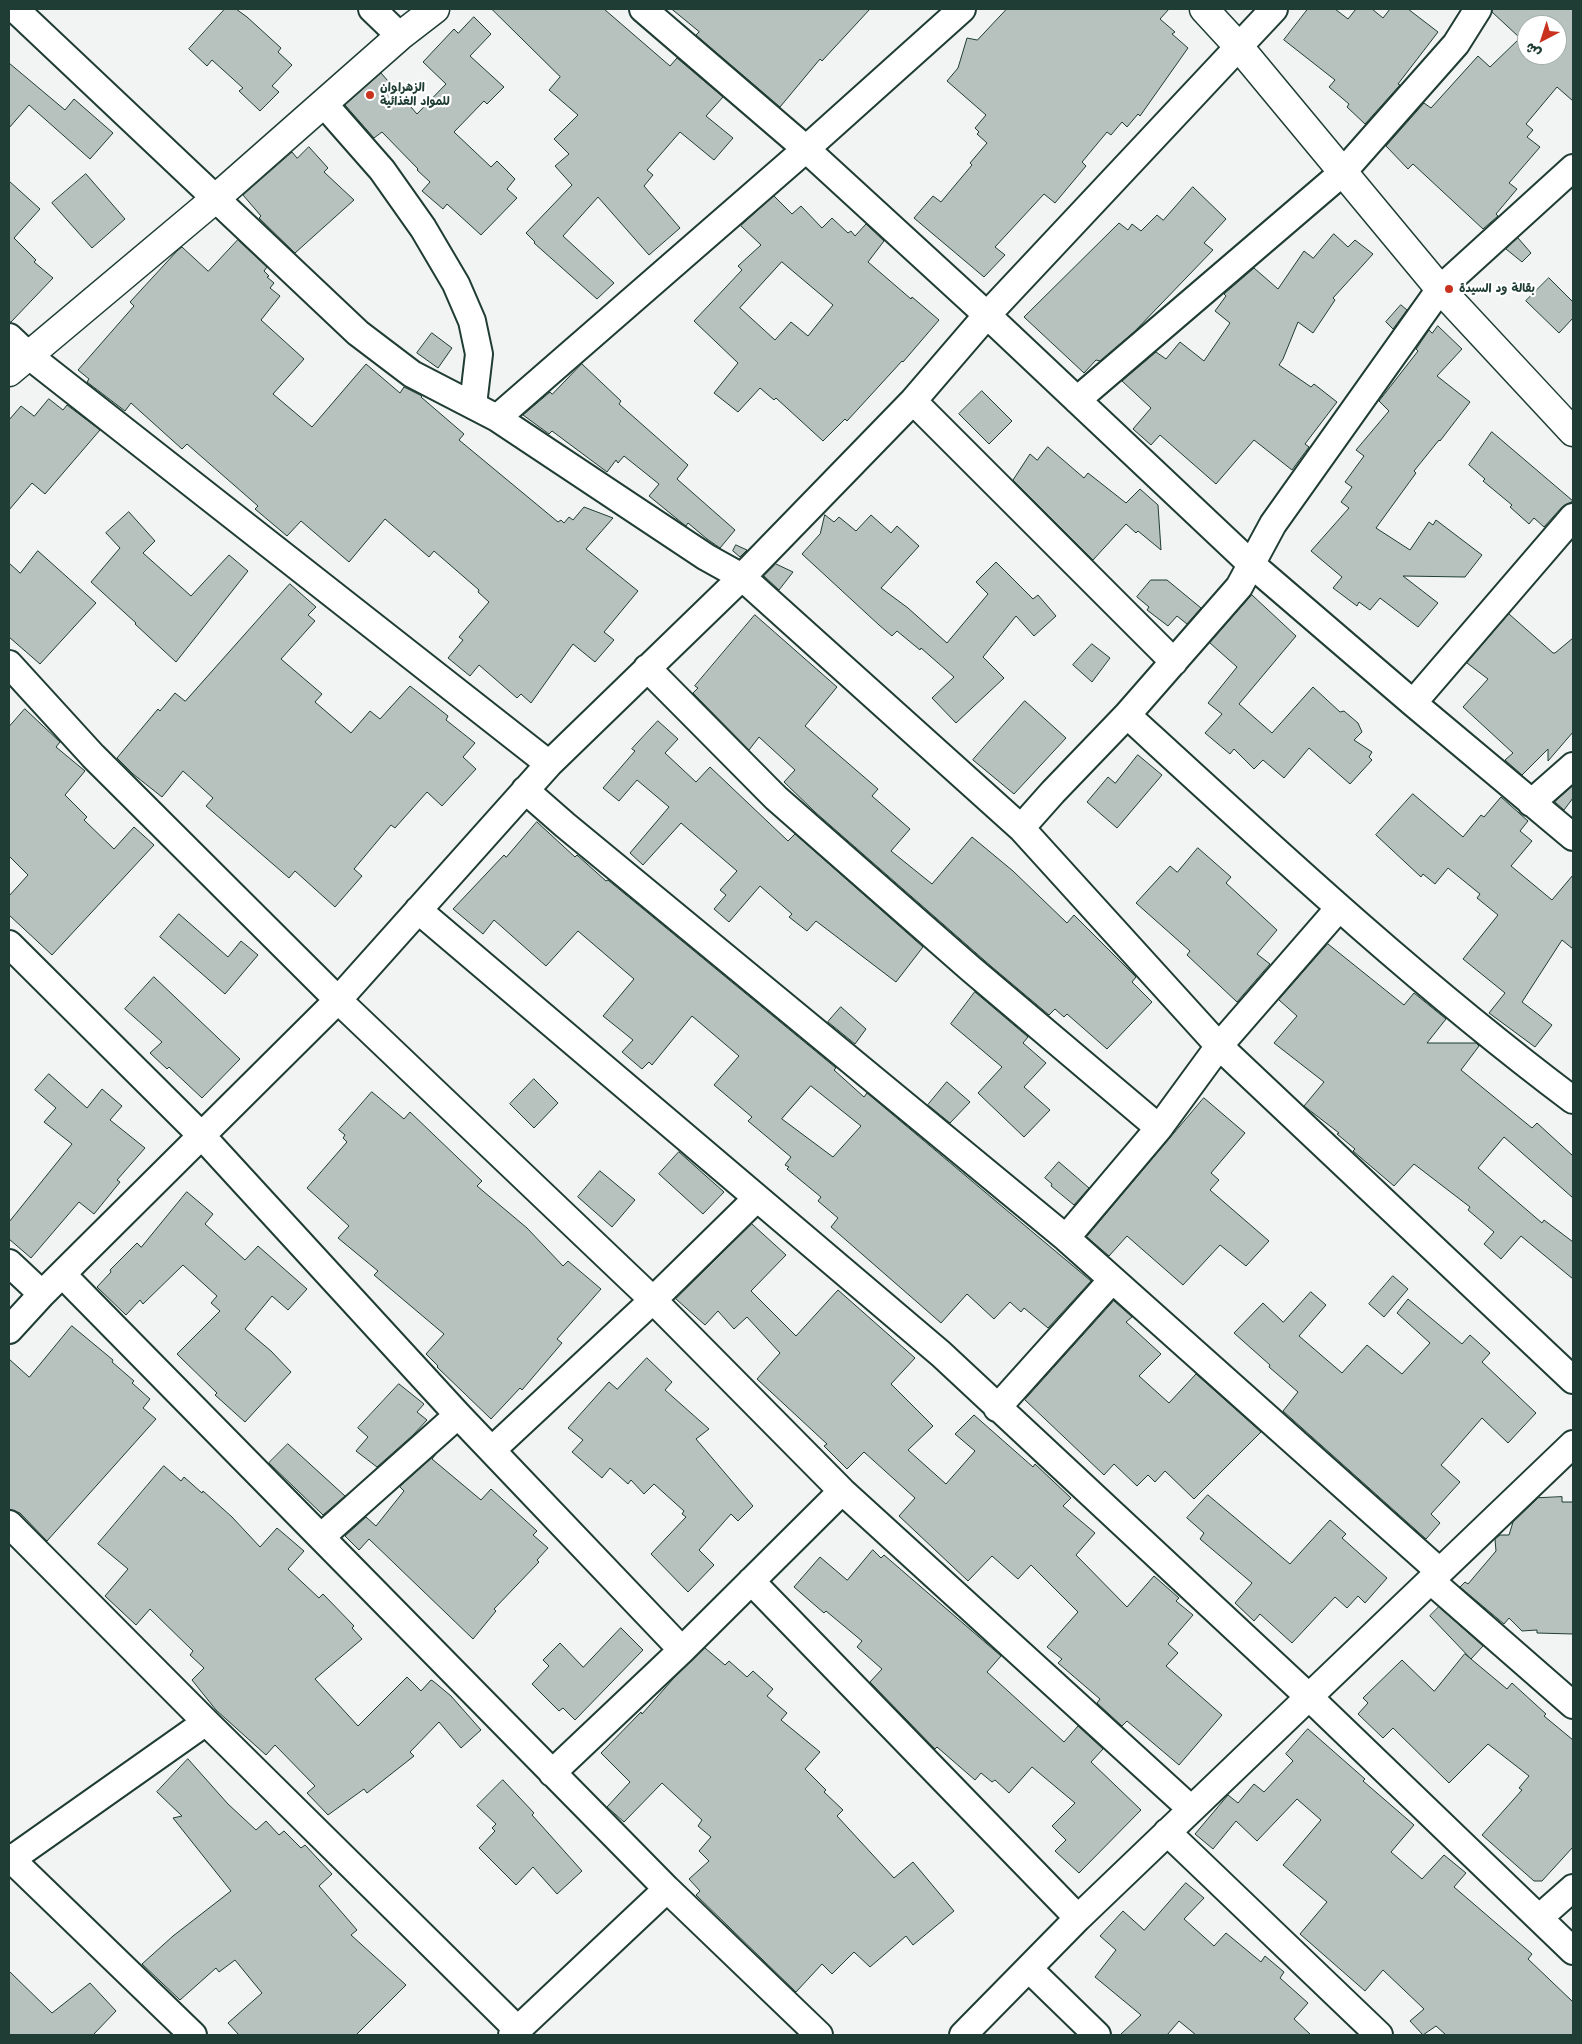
<!DOCTYPE html>
<html>
<head>
<meta charset="utf-8">
<style>
  body { margin:0 }
  #map { position:relative; width:1582px; height:2044px; overflow:hidden; background:#f2f3f3; font-family:"Shantell Sans","Playpen Sans Arabic",sans-serif }
  canvas { display:block }
  .frame { position:absolute; inset:0; border:10px solid #1f3d34; pointer-events:none }
  .north { position:absolute; left:1517px; top:15px; width:50px; height:50px; box-sizing:border-box; background:#fff; border:1px solid #a5b1ae; border-radius:50%; rotate:220deg; font-size:14px; font-weight:700; line-height:20px; text-align:center; color:#1f3d34 }
  .north::after { content:''; display:block; margin:auto; width:18px; height:22px; background:#c8321e; clip-path:polygon(50% 0,100% 100%,50% 72%,0 100%) }
</style>
</head>
<body>
<div id="map">
<canvas width="1582" height="2044"></canvas>
<div class="frame"></div>
<div class="north">ش</div>
</div>
<script>
const c = document.querySelector('canvas').getContext('2d');
c.lineJoin = 'round';
function fill(path, color) {
  c.fillStyle = color;
  c.fill(path, 'evenodd');
}
function strokePath(path, color, width, dash) {
  c.strokeStyle = color;
  c.lineWidth = width;
  c.lineCap = dash ? 'butt' : 'round';
  c.setLineDash(dash || []);
  c.stroke(path);
}
function write(font, color, halo, rows, align = 'center') {
  c.font = font + ' "Shantell Sans","Playpen Sans Arabic",sans-serif';
  c.lineWidth = 4.5;
  c.setLineDash([]);
  c.textBaseline = 'middle';
  c.strokeStyle = halo;
  c.fillStyle = color;
  for (const [text, x, y, turn = 0] of rows) {
    c.save();
    c.translate(x, y);
    c.rotate((+turn || 0) * Math.PI / 180);
    c.textAlign = isNaN(turn) ? turn : align;
    if (halo) c.strokeText(text, 0, 0);
    c.fillText(text, 0, 0);
    c.restore();
  }
}
const building = new Path2D(`
  M225,9H236L247,17L281,48L278,52L292,65L272,86L279,92L260,111L239,91L243,88L212,60L207,66L189,49Z
  M492,9H604L670,66L677,58L723,97L706,116L733,138L714,160L680,132L647,170L653,175L644,186L680,228L649,255L598,197L563,236L614,283L597,299L534,243L535,242L526,233L572,185L555,166L569,154L554,139L578,115L549,90L560,77Z
  M672,9H870L822,61L820,59L780,107L696,35L699,32Z
  M1007,9H1169L1160,19L1175,32L1172,34L1188,48L1140,116L1138,114L1127,127L1122,122L1111,135L1107,132L1082,162L1086,166L1055,203L1044,194L995,247L1005,255L984,277L914,218L933,196L941,202L972,165L970,163L987,143L977,134L979,132L975,128L986,115L947,81L958,68L967,38L977,40Z
  M1308,9H1335L1348,19L1356,9H1372L1383,18L1390,9H1408L1438,32L1398,84L1400,85L1365,124L1347,107L1349,104L1329,87L1335,80L1284,40Z
  M1493,9H1573V101L1557,87L1526,124L1533,130L1527,137L1540,147L1509,183L1517,189L1496,214L1498,216L1483,229L1413,164L1408,169L1386,146L1424,103L1431,108L1478,56L1490,67L1520,38L1492,12ZM1527,25H1557V55H1527Z
  M474,17L491,34L470,56L504,87L487,104L484,101L454,132L491,167L497,161L515,179L507,189L517,198L481,235L447,204L443,209L422,191L430,182L417,170L418,169L382,132L374,138L345,105L381,73L417,114L446,84L423,62L454,29L458,33Z
  M9,63L65,110L74,99L113,133L90,159L29,105L9,128Z
  M309,147L328,168L324,172L354,200L295,253L259,218L261,216L243,195L292,152L297,158Z
  M86,174L125,219L92,248L52,203Z
  M9,181L40,209L14,238L36,260L34,262L53,278L11,322H9Z
  M1193,187L1226,219L1204,243L1213,250L1134,332L1100,361L1096,360L1084,373L1024,317L1119,223L1128,230L1132,224L1141,231L1157,215L1163,220Z
  M774,196L792,214L801,206L822,228L832,218L848,233L851,231L855,236L866,224L884,241L868,262L911,299L912,297L939,320L903,362L902,361L847,421L845,419L823,441L776,398L774,400L760,388L738,412L714,393L738,363L694,321L742,270L738,266L761,245L741,226ZM782,262L833,305L808,336L791,322L775,340L740,308Z
  M1334,234L1348,247L1355,240L1373,254L1333,298L1335,300L1313,333L1298,322L1283,359L1279,365L1311,387L1314,384L1337,402L1305,444L1309,447L1292,470L1254,440L1216,484L1160,435L1151,445L1133,429L1151,408L1122,381L1156,352L1166,359L1180,342L1204,361L1230,323L1215,311L1226,296L1224,294L1254,268L1278,289L1304,251L1313,258Z
  M1518,238L1531,253L1522,262L1506,249Z
  M238,240L267,267L264,271L269,276L267,277L274,283L270,288L280,296L261,320L304,359L273,394L312,427L366,364L400,393L404,387L422,396L421,397L464,434L459,440L558,522L561,520L564,523L569,517L573,520L584,507L613,518L586,549L638,591L604,632L614,640L595,662L573,644L531,703L521,694L517,698L479,665L470,676L448,658L463,640L459,637L489,602L478,592L479,590L434,551L429,557L385,519L349,562L301,521L287,536L255,509L258,506L187,444L182,449L131,403L125,411L87,382L89,379L78,370L134,306L130,302L177,251L182,247L208,271Z
  M1549,278L1573,302V318L1559,333L1526,301Z
  M1401,305L1407,310L1393,329L1386,322Z
  M1438,326L1462,349L1437,376L1470,402L1440,441L1439,440L1414,471L1416,473L1376,528L1410,550L1429,522L1433,525L1436,520L1482,555L1465,577L1403,576L1438,603L1418,627L1380,598L1370,610L1359,602L1357,606L1333,588L1342,577L1311,551L1349,508L1341,502L1352,487L1345,482L1364,456L1356,450L1389,411L1379,401L1418,351L1416,349L1429,330L1432,333Z
  M432,333L452,348L438,368L417,353Z
  M582,364L621,401L619,404L688,465L677,479L735,530L720,548L707,539L688,523L686,526L682,523L649,496L659,484L624,456L618,463L616,460L607,472L552,431L549,434L523,415L550,392L552,394Z
  M982,391L1012,421L989,444L959,414Z
  M49,399L63,410L67,405L100,430L45,494L32,483L9,510V420L21,406L34,416Z
  M1492,432L1573,501L1562,507L1544,527L1534,518L1529,524L1510,507L1512,505L1483,481L1485,479L1469,465Z
  M1048,447L1084,478L1088,473L1126,503L1140,489L1158,505L1161,550L1138,531L1136,533L1126,524L1093,560L1013,480L1030,454L1037,460Z
  M129,512L155,541L143,553L191,596L229,555L248,571L176,662L135,624L136,623L91,582L120,548L106,533Z
  M825,515L834,522L839,517L856,531L871,515L891,533L897,526L919,546L881,588L908,608L947,643L988,594L976,582L996,562L1033,599L1038,595L1056,616L1034,636L1016,616L983,657L1004,678L956,723L932,698L954,677L921,648L920,650L897,631L892,636L879,625L802,554L820,534Z
  M736,545L747,550L740,557L733,551Z
  M38,551L96,603L40,664L9,637V563L20,573Z
  M776,564L793,572L779,590L764,576Z
  M1151,580H1167L1201,608L1187,624L1177,616L1168,626L1147,610L1149,607L1137,597Z
  M290,584L316,607L308,615L315,621L281,659L322,694L315,702L351,733L370,711L380,719L410,686L448,716L446,720L475,743L463,757L476,769L442,806L427,792L395,828L391,825L354,869L362,876L335,907L295,871L289,878L206,806L213,798L183,771L162,797L133,774L117,758L158,709L160,711L175,693L185,701Z
  M1252,595L1296,636L1239,704L1272,733L1313,687L1340,712L1344,711L1358,723L1362,732L1354,740L1372,752L1369,757L1372,760L1350,784L1309,748L1284,778L1263,760L1254,769L1234,749L1230,754L1205,733L1222,714L1208,703L1237,667L1210,643Z
  M1509,614L1553,653H1555L1573,638V732L1548,761V749L1522,775L1505,760L1513,753L1463,707L1488,679L1467,663Z
  M755,615L837,687L805,726L878,789L872,796L910,829L891,851L932,884L972,837L1013,871L1067,923L1074,915L1136,977L1132,982L1152,1002L1107,1049L1067,1014L1064,1017L1055,1009L1049,1015L992,967L815,812L784,782L795,770L759,737L749,750L693,693L698,688L695,686Z
  M1092,644L1110,658L1092,682L1073,665Z
  M1025,701L1066,738L1014,794L973,760Z
  M25,709L60,742L56,747L85,771L65,795L87,817L84,820L114,849L134,827L154,845L52,955L9,915V896L28,875L9,856V727Z
  M658,721L678,739L665,753L696,782L710,767L788,841L795,834L923,947L896,982L816,921L807,931L789,917L792,914L760,886L729,922L714,909L726,895L720,890L737,871L681,823L643,865L630,853L669,807L637,780L619,801L603,788L635,751L632,749Z
  M1138,755L1162,775L1117,828L1087,802L1108,777L1115,783Z
  M1573,786V798L1564,810L1555,802Z
  M1413,794L1463,837L1481,815L1484,817L1501,797L1528,821L1520,831L1532,841L1511,866L1552,900L1573,875V949L1562,940L1522,1002L1552,1025L1535,1047L1489,1013L1505,993L1463,959L1498,915L1477,898L1480,894L1448,868L1435,884L1423,874L1421,877L1376,835Z
  M537,822L575,857L577,855L606,881L608,880L836,1068L834,1070L864,1097L867,1093L1091,1281L1048,1328L1024,1308L1021,1312L1010,1302L994,1319L967,1294L941,1323L831,1227L838,1218L818,1201L821,1197L787,1169L789,1167L785,1165L791,1157L748,1121L752,1117L714,1085L739,1056L692,1016L652,1065L649,1062L642,1069L622,1052L633,1040L603,1016L634,979L578,931L546,966L494,920L483,934L453,909L504,855L506,857ZM811,1086L861,1126L833,1157L782,1119Z
  M1198,848L1231,877L1226,883L1277,930L1257,954L1270,964L1237,1002L1187,955L1190,951L1136,903L1170,866L1177,872Z
  M179,914L228,957L241,941L258,955L225,994L160,937Z
  M1328,944L1404,1005L1414,993L1446,1019L1427,1043H1476L1479,1046L1461,1070L1532,1128L1537,1123L1573,1156V1198L1504,1137L1478,1168L1542,1223L1544,1220L1573,1242V1279L1521,1236L1501,1259L1484,1244L1494,1232L1468,1210L1470,1207L1414,1164L1394,1186L1353,1151L1355,1149L1337,1134L1339,1133L1304,1106L1324,1082L1274,1043L1297,1016L1279,1000Z
  M154,977L240,1059L202,1098L169,1067L167,1069L150,1053L162,1042L125,1009Z
  M975,992L1028,1037L1023,1043L1046,1063L1024,1087L1050,1110L1024,1137L978,1093L1002,1067L951,1024Z
  M841,1007L866,1029L855,1044L828,1022Z
  M49,1074L87,1108L102,1089L122,1106L110,1120L145,1148L117,1180L120,1182L94,1214L79,1202L31,1258L9,1239V1222L72,1144L44,1122L56,1108L35,1090Z
  M534,1079L558,1103L534,1128L510,1104Z
  M947,1082L970,1102L950,1123L928,1105Z
  M372,1092L404,1119L410,1112L482,1181L477,1186L527,1228L563,1266L568,1261L601,1289L557,1339L562,1343L522,1390L520,1388L491,1419L437,1367L438,1366L426,1354L444,1334L374,1275L378,1271L338,1238L349,1226L307,1188L347,1142L343,1138L345,1135L339,1130Z
  M1204,1098L1245,1133L1211,1173L1219,1180L1210,1190L1269,1241L1246,1266L1220,1245L1183,1285L1127,1236L1109,1256L1087,1237Z
  M679,1152L724,1192L703,1214L659,1174Z
  M1059,1162L1089,1188L1074,1205L1051,1186L1052,1184L1045,1178Z
  M600,1171L635,1200L612,1227L578,1197Z
  M187,1192L213,1214L205,1224L245,1260L258,1246L307,1289L288,1310L272,1296L245,1329L271,1351L291,1372L245,1422L215,1395L217,1393L177,1354L220,1311L211,1303L217,1296L183,1265L143,1304L140,1300L126,1315L97,1287L111,1272L110,1270L137,1243L141,1247Z
  M752,1224L786,1255L751,1291L796,1336L838,1290L915,1358L891,1384L933,1426L908,1450L946,1484L975,1451L955,1434L974,1415L1033,1467L1035,1464L1071,1498L1063,1506L1095,1533L1076,1555L1127,1607L1154,1576L1179,1598L1176,1601L1193,1615L1168,1644L1178,1653L1166,1666L1222,1715L1179,1765L1127,1721L1122,1726L1097,1703L1100,1699L1058,1663L1062,1659L1047,1647L1078,1612L1031,1565L1018,1579L992,1556L968,1581L899,1516L915,1498L864,1452L847,1469L824,1446L827,1444L757,1379L780,1353L747,1317L734,1329L718,1311L705,1325L676,1299Z
  M1393,1276L1408,1289L1384,1317L1369,1304Z
  M1311,1292L1326,1305L1299,1336L1342,1373L1367,1345L1402,1374L1430,1343L1397,1313L1408,1299L1462,1344L1470,1335L1490,1353L1482,1362L1536,1413L1508,1443L1482,1418L1441,1465L1460,1482L1431,1514L1440,1523L1426,1539L1283,1411L1298,1392L1269,1367L1270,1365L1234,1333L1263,1303L1283,1322Z
  M1114,1301L1132,1317L1126,1322L1161,1354L1139,1376L1169,1403L1196,1374L1261,1432L1194,1499L1165,1471L1155,1482L1148,1475L1137,1486L1114,1464L1104,1475L1025,1400Z
  M72,1326L113,1360L112,1362L134,1381L132,1383L150,1399L143,1408L156,1419L47,1541L20,1513L9,1509V1359L29,1377Z
  M647,1358L672,1382L665,1390L709,1429L696,1439L753,1506L738,1521L731,1514L699,1550L714,1565L688,1592L651,1554L686,1517L682,1514L684,1511L654,1484L644,1494L631,1480L628,1484L610,1468L602,1478L572,1452L583,1440L568,1428L609,1382L617,1389Z
  M399,1384L424,1404L417,1412L427,1420L413,1435L377,1467L356,1451L368,1437L358,1428Z
  M288,1444L345,1496L323,1515L269,1463Z
  M436,1454L432,1459L481,1500L491,1489L537,1531L533,1535L548,1548L537,1560L539,1562L494,1609L496,1611L473,1639L369,1539L359,1550L345,1536L366,1517L376,1526L404,1491L400,1487Z
  M164,1466L181,1481L184,1477L202,1493L203,1491L232,1517L260,1547L277,1528L304,1551L288,1569L319,1598L323,1594L354,1626L352,1628L362,1639L315,1679L358,1726L407,1677L421,1691L431,1680L433,1681L451,1696L481,1730L461,1748L439,1722L410,1752L414,1756L367,1793L364,1789L328,1815L307,1793L315,1786L275,1745L266,1755L216,1710L192,1680L204,1668L190,1655L193,1651L150,1609L136,1625L105,1596L128,1569L98,1544Z
  M1208,1495L1290,1564L1330,1520L1346,1534L1342,1538L1387,1578L1365,1603L1358,1596L1347,1608L1335,1597L1292,1643L1260,1614L1254,1621L1235,1603L1252,1583L1200,1539L1204,1533L1187,1518Z
  M1562,1497V1502H1573V1634L1537,1633V1630L1522,1631L1509,1618L1504,1624L1460,1587L1465,1582L1468,1584L1496,1551L1495,1539L1500,1535H1509L1513,1522L1538,1498Z
  M873,1550L881,1558L884,1555L1001,1656L987,1672L1064,1742L1078,1726L1103,1749L1091,1762L1141,1810L1079,1873L1055,1851L1066,1840L1052,1826L1075,1803L1032,1767L1009,1793L995,1780L992,1782L981,1773L975,1780L937,1747L935,1749L870,1682L882,1669L857,1647L862,1641L826,1611L824,1613L794,1587L820,1557L847,1580Z
  M1439,1607L1483,1646L1471,1659L1430,1616Z
  M621,1628L643,1650L575,1720L563,1708L559,1711L532,1684L549,1666L543,1660L560,1643L583,1667Z
  M705,1648L725,1665L729,1661L747,1677L753,1671L773,1689L767,1696L787,1713L781,1720L820,1752L805,1769L826,1790L824,1792L843,1810L837,1816L894,1878L913,1862L954,1911L913,1945L906,1936L870,1967L854,1952L832,1974L822,1964L796,1992L696,1895L700,1891L689,1879L709,1861L699,1851L711,1837L698,1826L702,1820L662,1783L624,1822L607,1807L630,1782L601,1753L641,1712L642,1714L673,1679Z
  M1465,1654L1507,1689L1512,1683L1546,1714L1544,1716L1573,1740V1847L1542,1881H1534L1482,1835L1522,1790L1519,1788L1529,1776L1488,1744L1449,1783L1393,1728L1383,1738L1358,1714L1368,1703L1363,1698L1402,1660L1434,1691Z
  M1308,1729L1365,1779L1363,1781L1414,1825L1391,1852L1422,1879L1444,1855L1466,1873L1454,1887L1532,1954L1528,1959L1573,2002V2035H1446L1436,2026L1423,2035L1410,2021L1424,2009L1383,1970L1365,1991L1300,1934L1327,1902L1283,1865L1321,1820L1297,1799L1257,1841L1236,1821L1213,1849L1195,1834L1228,1795L1238,1803L1254,1784L1264,1792L1293,1761L1286,1754Z
  M188,1759L228,1804L256,1830L266,1821L279,1835L284,1831L301,1848L305,1845L332,1874L319,1886L357,1930L351,1935L406,1985L356,2035H239L228,2023L262,1993L235,1960L219,1972L216,1968L180,2000L142,1964L173,1936L231,1891L173,1818L182,1816L157,1792Z
  M503,1780L534,1813L532,1815L582,1871L557,1894L533,1867L516,1885L479,1848L495,1831L492,1828L496,1824L477,1806Z
  M1186,1883L1204,1898L1184,1919L1214,1946L1226,1933L1261,1962L1265,1956L1284,1972L1280,1978L1308,2003L1294,2019L1311,2035H1196L1179,2021L1167,2035H1120L1141,2015L1095,1977L1116,1950L1100,1936L1123,1911L1144,1930Z
  M9,1971L52,2013L90,1983L116,2011L93,2035H9Z`);
fill(building, '#b7c1bd');
strokePath(building, '#1f3d34', 1);
const street = new Path2D(`
  M15,9L358,333L412,374L497,418L706,557L742,577L1021,828L1219,1046L1573,1380
  M372,9L400,36
  M643,9L806,149L987,315L1250,563L1413,703L1573,837
  M324,104L382,170L423,228L456,284L472,321L479,354L473,405
  M9,337L28,355L549,764
  M1077,400L1342,173L1456,44L1478,9
  M913,401L1174,662
  M497,418L806,149L962,9
  M9,664L93,756L338,1000L653,1300L842,1491L1191,1809
  M647,668L776,798L971,969L1159,1128
  M1413,703L1573,517
  M1127,715C1272,848 1416,982 1573,1100
  M525,790L565,825L1066,1238L1439,1571
  M1531,803L1573,766
  M1021,828L1053,792L1127,715L1239,587L1273,524L1440,289L1573,168
  M418,910L941,1354L1309,1697L1573,1951
  M9,944L201,1135L458,1415L682,1650
  M1066,1238L1159,1128L1219,1046L1339,908
  M9,1263L42,1294
  M63,1275L667,1889L819,2035
  M9,1330L42,1294L338,1000L549,764L742,577L913,401L987,315L1274,9
  M997,1408L1112,1280
  M492,1450L653,1300L757,1198
  M9,1524L206,1722L518,2030
  M321,1537L458,1415
  M751,1581L1078,1918
  M1431,1581L1573,1705
  M552,1773L682,1650L842,1491
  M1167,1832L1379,2035
  M9,1857L193,2035
  M9,1861L206,1722
  M1539,1918L1573,1888
  M1029,1969L1097,2035
  M512,2035L667,1889
  M963,2035L1078,1918L1573,1444`);
const secondary = new Path2D(`
  M1204,9L1239,47L1440,289L1573,432
  M9,372L215,199L400,36L435,9`);
strokePath(street, '#1f3d34', 30);
strokePath(secondary, '#1f3d34', 31);
strokePath(street, '#fff', 26);
strokePath(secondary, '#fff', 28);
for (const [x, y, r, color] of [
  [370,95,5,"#c8321e"],
  [1449,289,5,"#c8321e"]
]) {
  const dot = new Path2D();
  dot.arc(x, y, r, 0, 2 * Math.PI);
  c.fillStyle = color;
  c.fill(dot);
  strokePath(dot, '#fff', 2);
}
write('bold 12px', '#1f3d34', '#fff', [
  ["الزهراوان",380,88],
  ["للمواد الغذائية",380,102],
  ["بقالة ود السيدة",1459,289]
], 'left');
</script>
</body>
</html>
